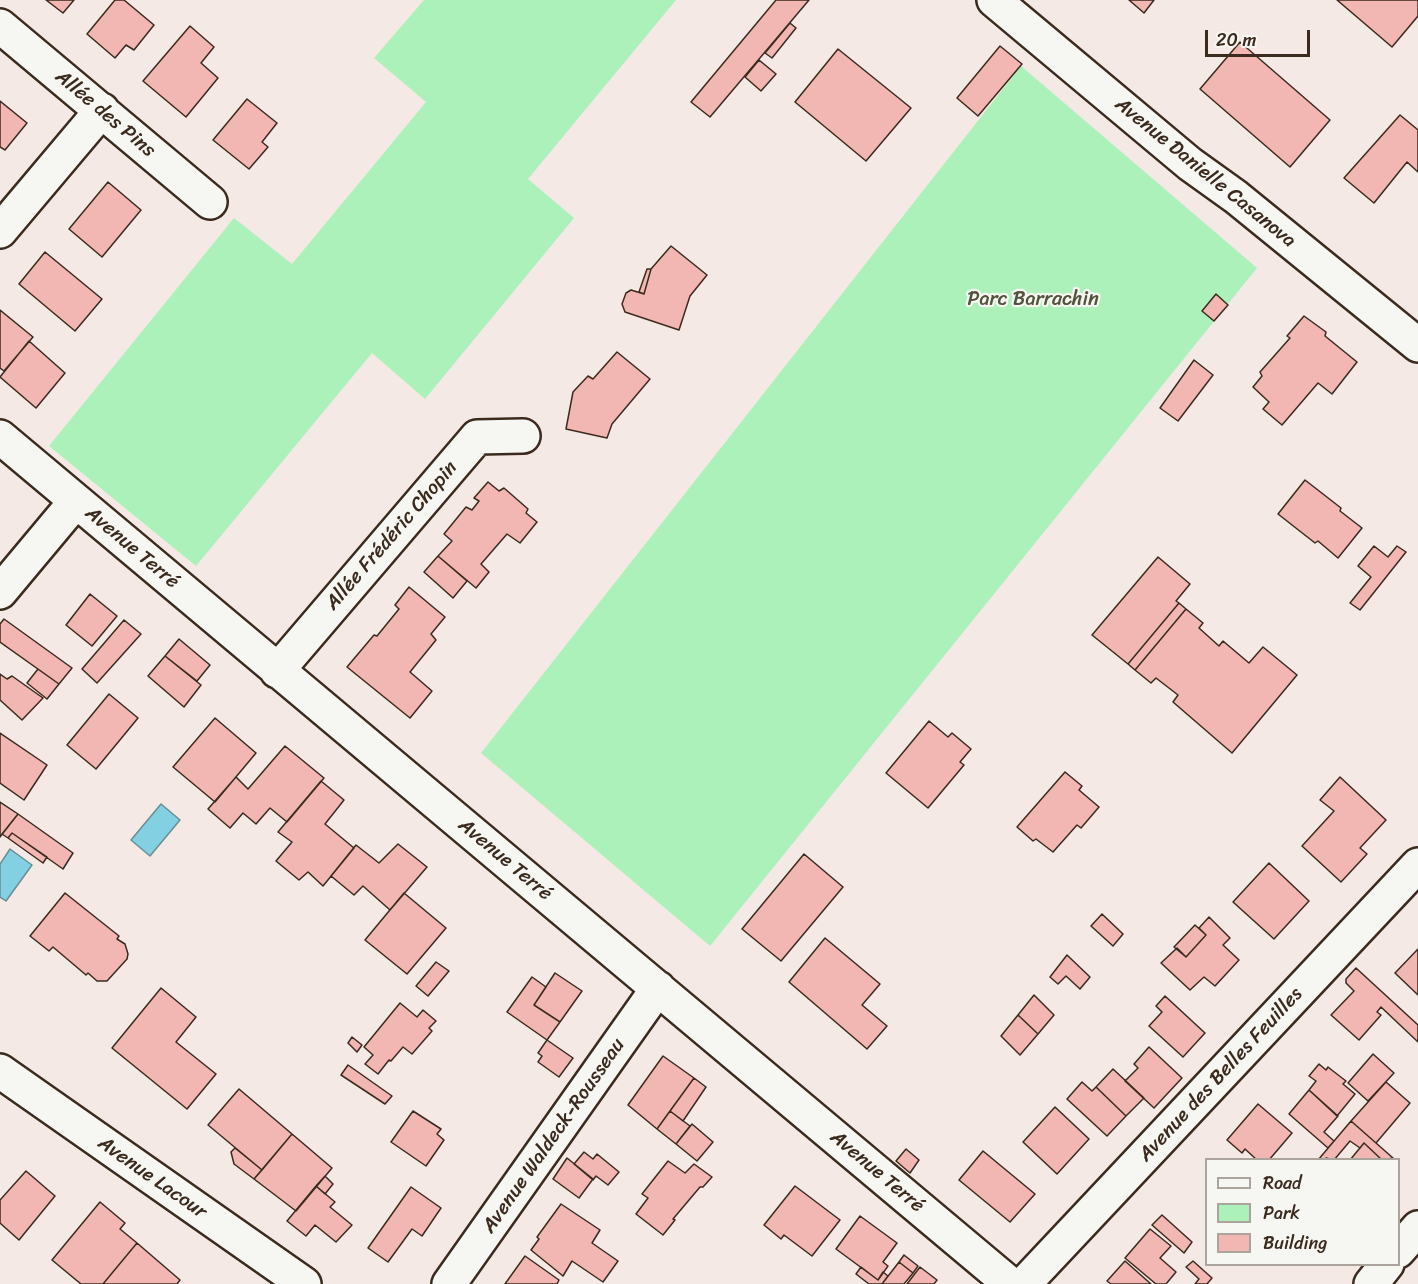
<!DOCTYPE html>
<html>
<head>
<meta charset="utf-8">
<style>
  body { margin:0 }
  #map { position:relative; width:1418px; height:1284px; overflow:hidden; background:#f5e9e5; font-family:Sriracha,sans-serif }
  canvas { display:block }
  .legend { position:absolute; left:1205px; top:1158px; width:195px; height:108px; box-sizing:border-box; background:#f6f6f2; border:2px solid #aba49d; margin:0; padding:8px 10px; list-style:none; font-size:18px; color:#3b2a1e }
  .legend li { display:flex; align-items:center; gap:12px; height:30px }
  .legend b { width:30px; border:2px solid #aba49d }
  .scale { position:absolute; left:1205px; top:30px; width:105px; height:27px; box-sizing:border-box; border:3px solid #3b2a1e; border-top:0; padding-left:8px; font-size:18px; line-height:21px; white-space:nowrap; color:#3b2a1e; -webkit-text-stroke:4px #f6f6f2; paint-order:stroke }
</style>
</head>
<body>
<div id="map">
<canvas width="1418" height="1284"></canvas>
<ul class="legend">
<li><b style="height:8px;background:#f6f6f2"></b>Road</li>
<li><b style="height:16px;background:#acf0ba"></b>Park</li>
<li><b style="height:16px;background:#f2b7b2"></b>Building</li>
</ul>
<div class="scale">20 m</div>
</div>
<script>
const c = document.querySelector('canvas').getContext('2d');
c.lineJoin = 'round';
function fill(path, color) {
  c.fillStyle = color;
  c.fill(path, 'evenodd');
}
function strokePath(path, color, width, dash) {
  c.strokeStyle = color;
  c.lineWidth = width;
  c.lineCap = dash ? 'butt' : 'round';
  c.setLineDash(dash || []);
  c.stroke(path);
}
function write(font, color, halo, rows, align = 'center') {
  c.font = font + ' Sriracha,sans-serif';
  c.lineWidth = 4.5;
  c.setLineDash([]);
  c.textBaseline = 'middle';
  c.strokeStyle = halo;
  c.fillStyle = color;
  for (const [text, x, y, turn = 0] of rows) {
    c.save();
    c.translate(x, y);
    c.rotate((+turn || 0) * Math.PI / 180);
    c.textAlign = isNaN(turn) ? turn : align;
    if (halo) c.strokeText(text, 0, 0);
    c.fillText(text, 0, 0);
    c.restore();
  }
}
fill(new Path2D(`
  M424,0H676L528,179L574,218L425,399L372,353L196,566L49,446L234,218L292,264L426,102L374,58Z
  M1021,66L1257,268L710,946L481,753Z`), '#acf0ba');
const water = new Path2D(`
  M161,804L180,820L150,856L131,840Z
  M10,849L32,865L6,901L0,897V864Z`);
fill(water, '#84d0e3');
strokePath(water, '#678e94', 1.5);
const building = new Path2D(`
  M46,0H74L63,13Z
  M115,0H124L154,25L134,50L126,45L115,58L87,34Z
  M776,0H809L710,117L691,102Z
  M1129,0H1154L1144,13Z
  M1337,0H1418V16L1392,47Z
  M790,23L796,28L772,58L765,53Z
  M190,26L214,47L201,63L218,78L186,117L143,81Z
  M1240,42L1330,120L1290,167L1200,89Z
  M1000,46L1022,64L978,116L957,98Z
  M838,49L911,108L866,161L795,102Z
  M759,60L776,74L761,91L745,77Z
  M247,99L277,123L262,142L268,147L249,169L213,140Z
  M0,101L27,123L5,150L0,147Z
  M1400,115L1418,130V172L1407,162L1374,203L1344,178Z
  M108,182L141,210L102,257L69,229Z
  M671,246L707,275L690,296L679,330L625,312L622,304L626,293L631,290L644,294L651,269Z
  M45,252L102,299L75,331L19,284Z
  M647,269H651L644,294L639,292Z
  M1216,294L1228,305L1214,321L1202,311Z
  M0,310L33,337L4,371L0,368Z
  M1304,316L1326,332L1325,336L1357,362L1332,394L1318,383L1282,425L1263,409L1269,402L1253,387L1262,376L1260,372L1290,338L1287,336Z
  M29,341L65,373L36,408L0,377Z
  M617,352L650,379L612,424L607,438L566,429L573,392L588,376L593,379Z
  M1194,360L1213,375L1178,421L1160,408Z
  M1305,480L1341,508L1340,511L1362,528L1338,558L1318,541L1315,543L1278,514Z
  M488,482L499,491L504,488L528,509L526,513L537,522L520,543L507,534L481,564L489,572L476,588L438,556L452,541L444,534L466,507L472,510L479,501L474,498Z
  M1374,546L1388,557L1397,546L1406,552L1360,610L1350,603L1371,577L1358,566Z
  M438,556L467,581L453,598L424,572Z
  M1158,557L1190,584L1176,601L1179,603L1128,664L1092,635Z
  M409,587L445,617L431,634L436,640L410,672L432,691L410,718L347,667L374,635L377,636L399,609L395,605Z
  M90,594L117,616L92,646L66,625Z
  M1179,603L1186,609L1135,670L1128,664Z
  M1186,609L1203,623L1199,628L1219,646L1223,641L1249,663L1263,647L1297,675L1232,753L1173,702L1178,695L1156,678L1151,683L1135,670Z
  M4,619L72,668L59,684L0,642V624Z
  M124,620L141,634L97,683L82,669Z
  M179,639L210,665L197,681L165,656Z
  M165,656L201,685L184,707L148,676Z
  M38,669L59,684L47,699L27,683Z
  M0,674L7,679L12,676L43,698L22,720L0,700Z
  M109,694L138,718L96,769L67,745Z
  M215,718L256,753L215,802L173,767Z
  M929,721L948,737L952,733L971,749L960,762L964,765L928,808L886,773Z
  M0,733L47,765L24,800L0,783Z
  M285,746L324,778L287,822L270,808L256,824L243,813L230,828L208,809L236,777L248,789Z
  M1065,772L1082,786L1079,790L1099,807L1081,828L1077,825L1053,852L1036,839L1033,841L1017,827Z
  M1340,777L1386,820L1360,848L1367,854L1341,882L1302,846L1334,811L1320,800Z
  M321,781L344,800L325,824L354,848L323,886L308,872L299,880L276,861L292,842L278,832Z
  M0,802L18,814L0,837Z
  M18,814L73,853L63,869L12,833L8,838L2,834Z
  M12,833L47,857L43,863L8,838Z
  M398,844L427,867L390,910L363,886L354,895L331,876L356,845L379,863Z
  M804,854L843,887L781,961L742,929Z
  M1269,863L1309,901L1274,939L1233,902Z
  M65,893L119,936L117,939L125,944L128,954L127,959L107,981H97L88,973L86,975L53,947L49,951L30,936Z
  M404,893L446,928L407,974L365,940Z
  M1102,914L1123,934L1113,946L1091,926Z
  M1209,917L1230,938L1223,945L1239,960L1215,986L1204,977L1190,990L1161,963L1177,948L1186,957L1206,935L1199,928Z
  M1195,925L1206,935L1186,957L1174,947Z
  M825,938L880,984L862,1005L887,1026L867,1049L789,982Z
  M1418,949V995L1395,973Z
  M1067,955L1090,977L1080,989L1066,976L1058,984L1050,977Z
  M436,962L449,971L428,996L416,986Z
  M1356,968L1418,1025V1042L1381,1007L1377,1012L1381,1015L1359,1040L1331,1015L1354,991L1346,983V979Z
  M555,973L582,991L560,1022L534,1005Z
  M532,977L546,987L534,1005L560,1022L547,1040L507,1012Z
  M161,988L196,1017L176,1042L216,1074L187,1109L112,1048Z
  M1034,995L1054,1015L1038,1034L1018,1015Z
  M1165,996L1205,1033L1183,1057L1149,1026L1162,1012L1156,1006Z
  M400,1003L417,1017L423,1010L436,1021L429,1028L432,1031L412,1054L403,1047L391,1061L389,1060L378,1074L365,1064L373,1055L364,1047Z
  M1018,1015L1038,1034L1020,1055L1001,1036Z
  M352,1037L362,1045L357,1052L348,1043Z
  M547,1040L573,1058L559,1077L538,1062L542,1056L538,1053Z
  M1149,1047L1182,1078L1154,1108L1125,1081L1138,1068L1134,1064Z
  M1373,1054L1394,1073L1368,1101L1348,1083Z
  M663,1056L694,1078L657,1129L628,1105Z
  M1319,1064L1326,1070L1328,1067L1333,1071L1346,1081L1343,1084L1355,1094L1337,1116L1309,1090L1316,1081L1309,1076Z
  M348,1065L392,1096L385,1104L341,1075Z
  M1113,1069L1144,1098L1126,1116L1096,1087Z
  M694,1078L706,1087L683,1121L670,1111Z
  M1082,1082L1092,1091L1096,1087L1126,1116L1107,1136L1067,1099Z
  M1386,1082L1410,1103L1376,1143L1351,1121Z
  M239,1089L292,1134L262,1170L208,1125Z
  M1309,1090L1338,1116L1324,1132L1334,1141L1328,1148L1289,1114Z
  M1258,1104L1292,1133L1269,1160H1257L1245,1149L1242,1153L1227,1140Z
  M1055,1107L1089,1139L1057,1174L1023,1142Z
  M413,1111L441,1129L437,1134L444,1140L426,1166L391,1142Z
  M670,1111L690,1126L676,1144L657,1129Z
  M1351,1121L1376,1143L1393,1158L1382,1160L1364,1143L1360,1148L1350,1141L1334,1160L1326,1158L1325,1160H1318Z
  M692,1124L713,1142L697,1161L676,1144Z
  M292,1134L332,1168L296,1211L254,1179Z
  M1364,1143L1382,1160H1350Z
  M235,1148L262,1170L254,1179L234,1164L231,1152Z
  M906,1149L919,1160L910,1173L896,1161Z
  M983,1151L1035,1194L1010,1222L959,1180Z
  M584,1152L593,1159L597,1154L619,1172L608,1185L596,1176L593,1180L574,1164Z
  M567,1158L593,1179L579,1198L553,1179Z
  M668,1161L685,1173L694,1164L712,1177L703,1187H700L673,1219L675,1220L663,1235L636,1214L648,1198L642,1194Z
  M26,1171L55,1196L19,1240L0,1223V1200Z
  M325,1176L333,1184L325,1194L316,1186Z
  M316,1186L335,1202L330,1207L352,1225L336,1242L315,1225L306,1236L287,1221Z
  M795,1186L840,1220L812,1256L784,1235L781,1239L764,1225Z
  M411,1187L441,1208L422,1236L412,1229L388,1262L368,1248Z
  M100,1202L125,1223L120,1229L137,1243L103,1284H81L52,1260Z
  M561,1204L600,1230L592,1243L618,1261L603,1282L572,1261L563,1276L531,1250L539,1239L537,1237Z
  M1162,1215L1192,1242L1184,1253L1152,1225Z
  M860,1216L897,1243L883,1262L888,1266L878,1280L836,1249Z
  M1150,1229L1171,1246L1160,1258L1176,1272L1166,1284H1156L1125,1258Z
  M137,1243L180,1280L177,1284H103Z
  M904,1255L918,1266L913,1273L899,1262Z
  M525,1256L559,1280L557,1284H505Z
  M1125,1261L1151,1284H1111L1107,1281Z
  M1193,1261L1212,1278L1207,1284H1195L1199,1279L1186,1267Z
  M899,1262L913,1273L904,1284H882Z
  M861,1267L878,1280L883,1272L888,1276L882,1284H869L856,1274Z
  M920,1267L937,1280L934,1284H907Z`);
fill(building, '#f2b7b2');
strokePath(building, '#3b2a1e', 1.5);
const minor = new Path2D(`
  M994,0L1190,164L1236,197L1418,345
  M0,26L210,202
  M0,231L102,110
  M0,437C336,720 674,1001 1010,1284
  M0,592L76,501
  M277,671L477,437L523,436
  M0,1071L304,1284
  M1398,1251L1418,1228
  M449,1284L658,988
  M1024,1284L1418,865
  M1371,1284L1387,1264`);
strokePath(minor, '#3b2a1e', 38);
strokePath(minor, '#f6f6f2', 33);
write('20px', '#3b2a1e', '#f6f6f2', [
  ["Allée des Pins",105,114,40],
  ["Avenue Danielle Casanova",1205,173,39],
  ["Allée Frédéric Chopin",392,536,-49],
  ["Avenue Terré",132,548,40],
  ["Avenue Terré",505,860,40],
  ["Avenue des Belles Feuilles",1221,1075,-47],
  ["Avenue Waldeck-Rousseau",554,1136,-55],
  ["Avenue Terré",877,1172,40],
  ["Avenue Lacour",152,1178,35]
]);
write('20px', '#52523d', '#f6f6f2', [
  ["Parc Barrachin",1033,300]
]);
</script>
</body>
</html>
